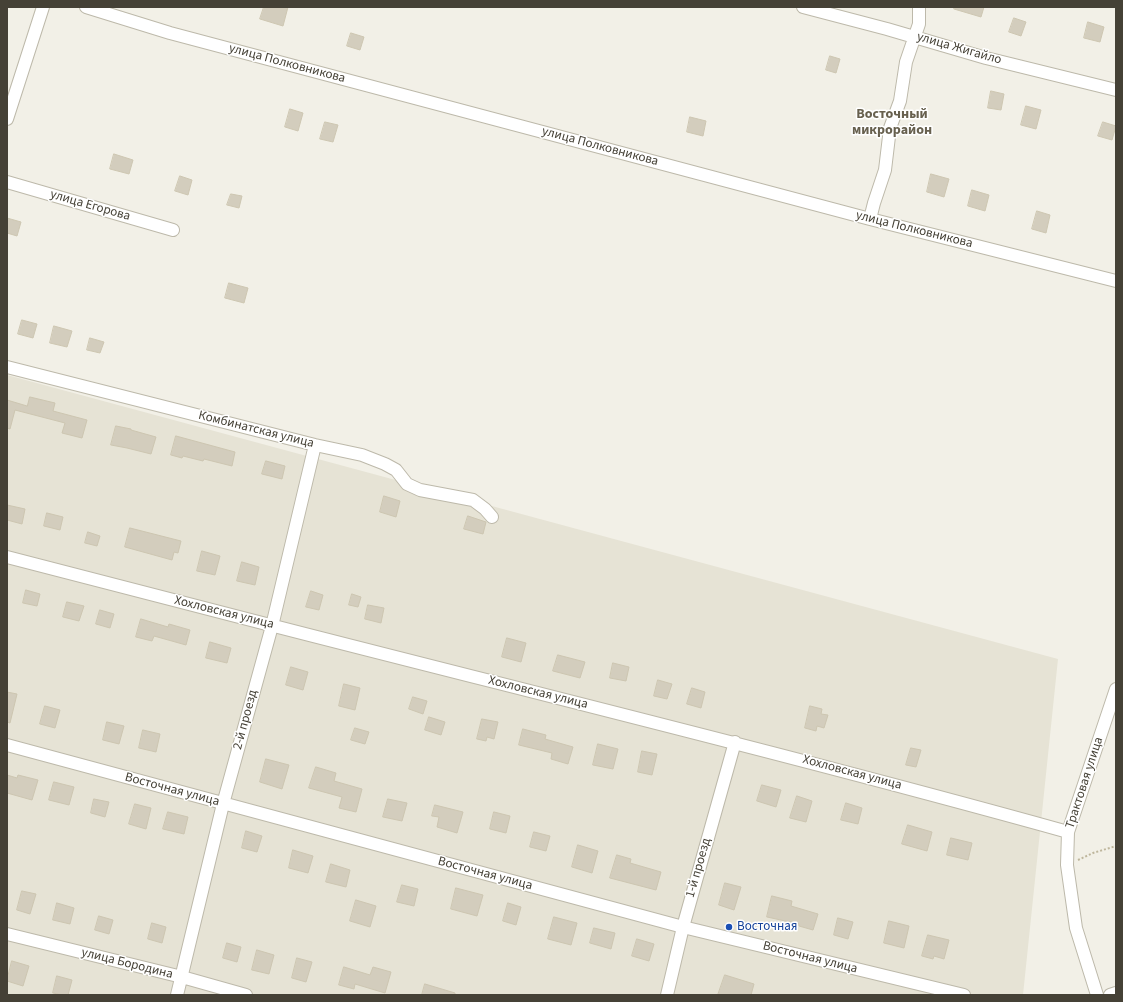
<!DOCTYPE html>
<html>
<head>
<meta charset="utf-8">
<style>
  body { margin:0 }
  #map { position:relative; width:1123px; height:1002px; overflow:hidden; background:#f2f0e7; font-family:"Source Sans 3",sans-serif }
  canvas { display:block }
  .frame { position:absolute; inset:0; border:8px solid #454136; pointer-events:none }
</style>
</head>
<body>
<div id="map">
<canvas width="1123" height="1002"></canvas>
<div class="frame"></div>
</div>
<script>
const c = document.querySelector('canvas').getContext('2d');
c.lineJoin = 'round';
function fill(path, color) {
  c.fillStyle = color;
  c.fill(path, 'evenodd');
}
function strokePath(path, color, width, dash) {
  c.strokeStyle = color;
  c.lineWidth = width;
  c.lineCap = dash ? 'butt' : 'round';
  c.setLineDash(dash || []);
  c.stroke(path);
}
function write(font, color, halo, rows, align = 'center') {
  c.font = font + ' "Source Sans 3",sans-serif';
  c.lineWidth = 3;
  c.setLineDash([]);
  c.textBaseline = 'middle';
  c.strokeStyle = halo;
  c.fillStyle = color;
  for (const [text, x, y, turn = 0] of rows) {
    c.save();
    c.translate(x, y);
    c.rotate((+turn || 0) * Math.PI / 180);
    c.textAlign = isNaN(turn) ? turn : align;
    if (halo) c.strokeText(text, 0, 0);
    c.fillText(text, 0, 0);
    c.restore();
  }
}
fill(new Path2D(`
  M7,375L1058,659L1023,995H7Z`), '#e6e3d5');
const building = new Path2D(`
  M264,7H288L283,26L260,19Z
  M955,7H984L981,17L954,9Z
  M1014,18L1026,22L1021,36L1009,32Z
  M1088,22L1104,27L1100,42L1084,38Z
  M351,33L364,37L360,50L347,46Z
  M830,56L840,59L836,73L826,70Z
  M991,91L1004,94L1001,110L988,108Z
  M1026,106L1041,110L1036,129L1021,125Z
  M290,109L303,113L298,131L285,127Z
  M690,117L706,121L703,136L687,132Z
  M325,122L338,125L333,142L320,139Z
  M1103,122L1116,126L1112,140L1098,136Z
  M114,154L133,160L129,174L110,169Z
  M931,174L949,179L944,197L927,192Z
  M180,176L192,180L188,195L175,191Z
  M972,190L989,195L985,211L968,206Z
  M231,194L242,196L239,208L227,205Z
  M1037,211L1050,215L1046,233L1032,229Z
  M7,218L21,222L17,236L7,233Z
  M229,283L248,288L244,303L225,298Z
  M22,320L37,324L33,338L18,334Z
  M54,326L72,331L67,347L50,343Z
  M90,338L104,342L100,353L87,350Z
  M30,397L55,403L53,411L87,420L82,438L62,433L65,423L15,410L10,429L7,428V400L27,406Z
  M116,426L131,429V430L156,437L151,454L127,448L111,445Z
  M176,436L235,452L232,466L204,459L203,461L183,456L182,458L171,455Z
  M266,461L285,466L282,479L262,474Z
  M384,496L400,501L396,517L380,512Z
  M7,505L25,509L22,524L7,520Z
  M47,513L63,517L60,530L44,526Z
  M468,516L486,522L483,534L464,529Z
  M130,528L181,541L178,553L174,552L172,560L125,547Z
  M88,532L100,536L97,546L85,543Z
  M202,551L220,556L215,575L197,571Z
  M242,562L259,567L255,585L237,581Z
  M26,590L40,594L37,606L23,603Z
  M311,591L323,595L319,610L306,607Z
  M352,594L361,597L358,607L349,605Z
  M67,602L84,606L79,621L63,617Z
  M368,605L384,608L381,623L365,619Z
  M100,610L114,614L110,628L96,624Z
  M141,619L168,627L169,624L190,630L186,645L154,636L152,641L136,637Z
  M507,638L526,643L521,662L502,657Z
  M210,642L231,648L227,663L206,658Z
  M558,655L585,662L580,678L553,671Z
  M613,663L629,667L626,681L610,678Z
  M291,667L308,672L303,690L286,685Z
  M658,680L672,684L667,699L654,696Z
  M344,684L360,688L355,710L339,706Z
  M692,688L705,692L701,708L687,704Z
  M7,692L17,694L10,723L7,722Z
  M413,697L427,701L423,714L409,709Z
  M45,706L60,710L55,728L40,724Z
  M810,706L822,709L821,714L828,715L824,728L817,726L816,731L805,728Z
  M429,717L445,722L441,735L425,730Z
  M482,719L498,722L494,739L487,737L486,741L477,739Z
  M107,722L124,726L119,744L103,740Z
  M355,728L369,732L365,744L351,740Z
  M523,729L546,735L545,739L573,747L568,764L551,759L552,753L519,745Z
  M143,730L160,734L156,752L139,748Z
  M598,744L618,749L613,769L593,765Z
  M911,748L921,750L916,767L906,765Z
  M642,751L657,754L652,775L638,772Z
  M266,759L289,765L282,789L260,782Z
  M316,767L336,773L334,781L362,789L356,812L339,808L342,797L309,788Z
  M7,775L17,778L18,775L38,780L32,800L7,793Z
  M54,782L74,787L69,805L49,800Z
  M762,785L781,790L776,807L757,801Z
  M797,796L812,801L806,822L790,818Z
  M94,799L109,802L105,817L91,813Z
  M388,799L407,803L402,821L383,817Z
  M846,803L862,808L858,824L841,820Z
  M135,804L151,808L146,829L129,824Z
  M435,805L463,812L457,833L437,827L439,817L432,816Z
  M168,812L188,817L184,834L163,829Z
  M494,812L510,816L506,833L490,829Z
  M908,825L932,832L927,851L902,844Z
  M246,831L262,836L257,852L242,848Z
  M534,832L550,836L546,851L530,847Z
  M951,838L972,843L968,860L947,855Z
  M578,845L598,851L592,873L572,867Z
  M293,850L313,856L308,873L289,868Z
  M617,855L631,859L630,863L661,872L656,890L610,878Z
  M331,864L350,870L346,887L326,882Z
  M725,883L741,887L734,910L719,905Z
  M402,885L418,889L414,906L397,902Z
  M456,888L483,895L477,916L451,909Z
  M22,891L36,894L30,914L17,910Z
  M772,896L792,901L791,906L818,914L813,930L799,926V924L767,917Z
  M356,900L376,906L370,927L350,921Z
  M57,903L74,908L70,924L53,920Z
  M508,903L521,907L516,925L503,921Z
  M99,916L113,920L109,934L95,930Z
  M554,917L577,923L571,945L548,939Z
  M838,918L853,922L848,939L834,935Z
  M889,921L909,926L904,948L884,943Z
  M152,923L166,927L162,943L148,939Z
  M594,928L615,933L611,949L590,943Z
  M928,935L949,940L944,959L934,956L933,959L922,956Z
  M637,939L654,944L649,961L632,956Z
  M227,943L241,947L237,962L223,958Z
  M257,950L274,955L269,974L252,970Z
  M297,958L312,962L306,982L292,978Z
  M12,961L29,966L23,986L7,981Z
  M344,967L370,975L373,967L391,972L385,993L355,984L354,989L339,985Z
  M725,975L754,984L751,995H718Z
  M57,976L72,980L68,995H62L53,993Z
  M425,984L455,993V995H422Z`);
fill(building, '#d3cdbd');
strokePath(building, '#cdc6b1', 1);
const minor = new Path2D(`
  M86,7L170,33L870,219L1116,281
  M803,7L887,29L986,58L1116,90
  M7,119L43,7
  M7,182L173,230
  M870,219L874,203L885,170L890,128L900,101L906,62L919,24V7
  M7,367L315,445L362,455L385,464L396,470L407,484L420,490L473,500L485,509L492,517
  M7,557C96,580 185,603 274,626C539,694 805,759 1068,832
  M7,745L683,927L964,995
  M7,934L182,977L246,995
  M177,995L223,804L272,626L315,445
  M667,995L683,927L735,742
  M1097,995L1076,928L1067,865L1068,832L1116,689
  M1110,995L1116,993`);
strokePath(minor, '#bdb9aa', 14);
strokePath(new Path2D(`
  M1078,860L1093,853L1116,846`), '#beb69c', 2, [2, 2]);
strokePath(minor, '#fff', 12);
for (const [x, y, r, color] of [
  [729,927,4,"#1a4fb4"]
]) {
  const dot = new Path2D();
  dot.arc(x, y, r, 0, 2 * Math.PI);
  c.fillStyle = color;
  c.fill(dot);
  strokePath(dot, '#fff', 1.5);
}
write('13px', '#454136', '#fff', [
  ["улица Жигайло",959,49,16],
  ["улица Полковникова",287,64,15],
  ["улица Полковникова",600,147,15],
  ["улица Егорова",90,206,16],
  ["улица Полковникова",914,230,14],
  ["Комбинатская улица",256,430,14],
  ["Хохловская улица",224,613,14],
  ["Хохловская улица",538,693,14],
  ["2-й проезд",246,720,-75],
  ["Хохловская улица",852,773,15],
  ["Трактовая улица",1085,783,-72],
  ["Восточная улица",172,790,15],
  ["1-й проезд",699,868,-74],
  ["Восточная улица",485,874,15],
  ["Восточная улица",810,958,14],
  ["улица Бородина",127,964,14]
]);
write('13px', '#164399', '#fff', [
  ["Восточная",737,927]
], 'left');
write('bold 14px', '#67604e', '#fff', [
  ["Восточный",892,115],
  ["микрорайон",892,131]
]);
</script>
</body>
</html>
